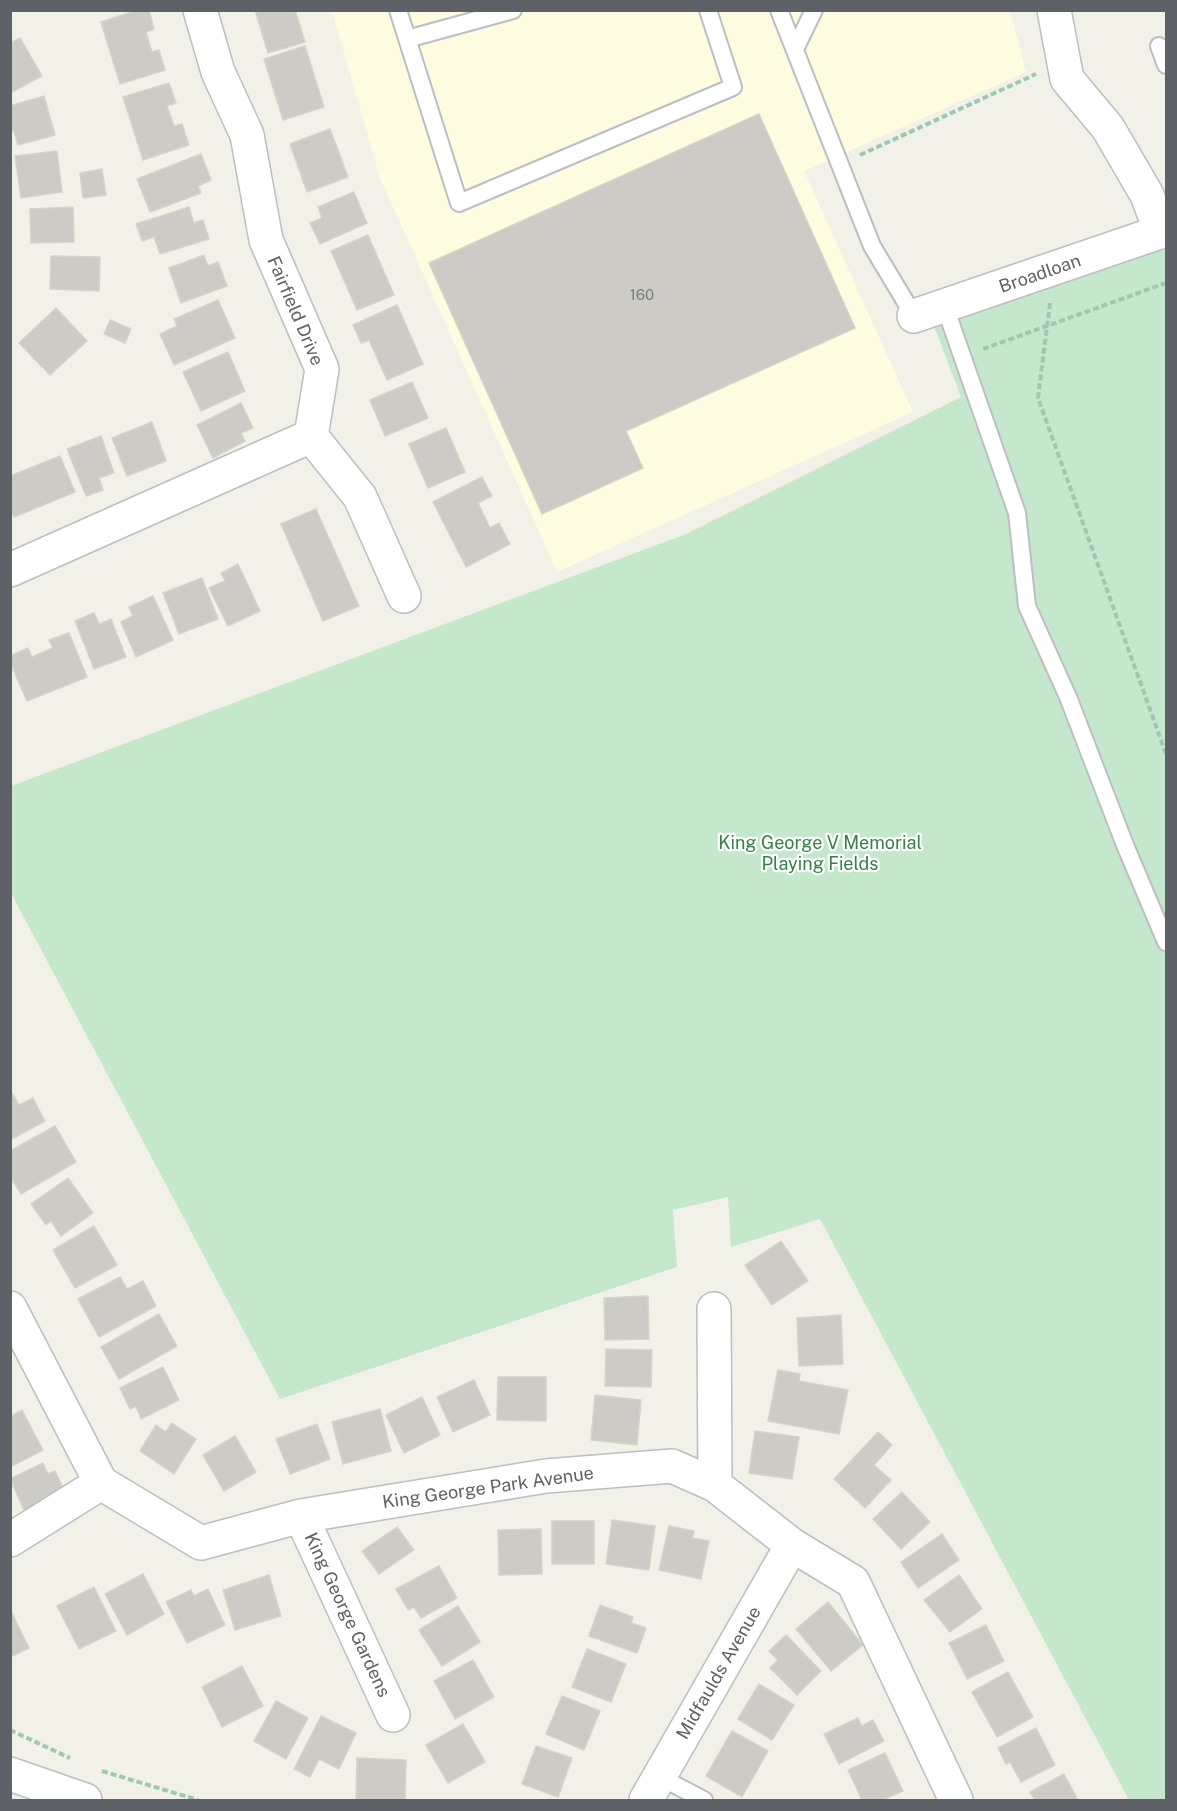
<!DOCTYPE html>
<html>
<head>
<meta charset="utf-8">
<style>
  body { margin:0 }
  #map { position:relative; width:1177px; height:1811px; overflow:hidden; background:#f1f1e8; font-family:"Public Sans",sans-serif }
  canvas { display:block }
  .frame { position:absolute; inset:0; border:12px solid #5f6168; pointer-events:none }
</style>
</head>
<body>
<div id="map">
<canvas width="1177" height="1811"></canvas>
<div class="frame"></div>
</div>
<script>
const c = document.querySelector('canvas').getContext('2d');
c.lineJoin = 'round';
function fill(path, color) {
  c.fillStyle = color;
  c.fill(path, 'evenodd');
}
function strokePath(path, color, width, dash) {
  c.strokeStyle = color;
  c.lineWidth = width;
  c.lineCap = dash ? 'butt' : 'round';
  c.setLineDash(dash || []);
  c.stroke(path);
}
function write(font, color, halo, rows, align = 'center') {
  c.font = font + ' "Public Sans",sans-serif';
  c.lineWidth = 4.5;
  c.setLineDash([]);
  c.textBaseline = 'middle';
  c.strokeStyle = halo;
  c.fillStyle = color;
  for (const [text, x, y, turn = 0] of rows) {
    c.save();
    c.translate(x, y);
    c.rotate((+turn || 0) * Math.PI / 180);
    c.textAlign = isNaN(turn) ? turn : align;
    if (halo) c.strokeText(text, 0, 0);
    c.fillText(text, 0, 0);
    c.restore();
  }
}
fill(new Path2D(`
  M332,11H1010L1026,72L804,171L913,412L557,572L380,178Z`), '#fefce0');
fill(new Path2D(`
  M1166,242V1800H1129L820,1219L731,1247L728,1197L673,1210L677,1267L280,1399L11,893V786L686,534L961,397L934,326Z`), '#c5e8cc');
const building = new Path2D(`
  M138,10H149L154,29L146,32L152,52L159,50L165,70L120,84L101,22Z
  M255,10H295L305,42L268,53Z
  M20,38L42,76L10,93V43Z
  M305,46L324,107L283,120L264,59Z
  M169,83L176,103L167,106L174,126L182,124L189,145L143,160L123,97Z
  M44,96L55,135L18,145L14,131L10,132V106Z
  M759,114L855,328L626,431L643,468L542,514L429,263Z
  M330,129L348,177L307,192L290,144Z
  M57,151L62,192L21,198L15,156Z
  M201,154L211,180L198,186L201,193L150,212L137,179Z
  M102,169L106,195L83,198L80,173Z
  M354,192L367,223L320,244L310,223L322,218L318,207Z
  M73,207L74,242L31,243L30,209Z
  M189,207L194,223L203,220L209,239L160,254L154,237L142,241L136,224Z
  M368,235L394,295L357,310L331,251Z
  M204,255L208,266L218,262L227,286L181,303L169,268Z
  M51,256L100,257L99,291L50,289Z
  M218,300L235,338L174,365L160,334L177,326L174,319Z
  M397,305L423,364L387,380L369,340L361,343L353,325Z
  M56,308L87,341L50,375L19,343Z
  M110,320L131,329L125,343L104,334Z
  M228,352L245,391L201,411L183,372Z
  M412,382L428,418L385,436L370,400Z
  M241,403L253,428L241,433L245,441L213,458L197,425Z
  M152,422L166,461L127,476L112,438Z
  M446,428L465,472L428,488L409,444Z
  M101,436L114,473L99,478L103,490L86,496L67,449Z
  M60,456L75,492L14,517L10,508V476Z
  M482,477L492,496L478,503L490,528L499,523L510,544L466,567L433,502Z
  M316,509L359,606L323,621L281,524Z
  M238,564L260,611L228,626L209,588L225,581L221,573Z
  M202,578L218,619L179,634L163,593Z
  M153,596L173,640L136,657L121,622L133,616L129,607Z
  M94,613L99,624L111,619L126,657L94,669L75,621Z
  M69,633L87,677L27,701L10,662V656L28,648L32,657L53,648L49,640Z
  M10,1090L19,1105L33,1098L45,1121L10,1140Z
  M55,1126L76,1162L21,1194L10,1176V1151Z
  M68,1178L93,1213L61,1236L51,1221L46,1225L31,1204Z
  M94,1226L117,1265L75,1288L53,1250Z
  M781,1241L808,1281L772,1305L745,1265Z
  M120,1277L127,1289L143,1281L156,1306L99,1337L78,1299Z
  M648,1296L649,1339L605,1340L604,1298Z
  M159,1314L177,1346L119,1379L101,1347Z
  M841,1315L843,1364L799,1366L797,1318Z
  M606,1349L652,1350L651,1387L605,1386Z
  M163,1367L179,1400L141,1419L136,1406L130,1409L120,1388Z
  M778,1370L800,1374L799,1381L848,1390L839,1434L768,1421Z
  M498,1377H546V1421L497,1420Z
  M474,1380L490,1415L453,1432L437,1397Z
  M595,1395L641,1400L637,1445L591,1440Z
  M422,1397L440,1435L404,1453L386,1415Z
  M380,1409L391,1451L343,1464L332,1422Z
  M22,1410L43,1450L10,1467V1417Z
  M172,1423L196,1439L174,1474L140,1451L156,1425L166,1432Z
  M317,1424L330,1459L290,1474L276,1439Z
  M755,1431L799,1437L792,1479L749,1473Z
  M878,1432L892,1445L874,1465L891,1480L865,1508L834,1479Z
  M235,1436L256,1472L224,1491L203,1455Z
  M43,1463L48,1474L55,1471L67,1496L27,1516L10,1479Z
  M902,1492L930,1522L901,1549L873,1519Z
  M612,1520L655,1526L649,1570L606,1564Z
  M552,1521H594V1564H552Z
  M669,1526L694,1531L692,1538L709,1541L701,1579L659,1570Z
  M397,1527L414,1550L379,1574L362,1551Z
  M541,1529L542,1574L499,1575L498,1530Z
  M942,1534L959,1560L918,1588L901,1562Z
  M439,1566L457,1598L421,1618L414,1607L408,1610L396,1589Z
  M143,1574L164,1614L127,1635L105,1594Z
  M269,1575L281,1616L235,1630L223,1590Z
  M959,1575L982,1609L950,1632L924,1600Z
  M94,1587L116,1631L79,1649L57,1606Z
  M208,1589L225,1625L187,1643L166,1602L191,1590L194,1596Z
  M828,1602L863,1645L831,1671L796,1629Z
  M600,1605L633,1617L631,1623L646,1628L637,1653L589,1636Z
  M458,1606L480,1642L442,1666L419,1630Z
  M10,1609L29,1648L10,1657Z
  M986,1625L1004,1661L967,1679L949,1643Z
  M786,1635L821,1671L797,1695L770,1668L778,1660L769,1651Z
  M587,1649L626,1664L611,1702L572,1687Z
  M473,1660L494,1697L455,1719L434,1681Z
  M242,1666L263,1706L222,1727L202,1687Z
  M1008,1672L1033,1717L997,1737L972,1692Z
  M759,1684L794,1705L772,1740L738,1719Z
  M562,1696L600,1711L584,1750L546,1734Z
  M276,1701L308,1718L286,1759L254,1741Z
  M321,1716L356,1733L339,1769L319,1759L310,1777L294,1769Z
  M858,1718L862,1726L873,1720L884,1741L839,1764L824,1734Z
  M463,1724L485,1762L448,1783L426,1745Z
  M1036,1728L1055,1765L1021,1782L1010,1762L1006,1764L998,1748Z
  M732,1731L768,1751L742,1797L706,1776Z
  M536,1746L572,1758L558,1797L522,1784Z
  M885,1753L903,1791L882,1800H862L848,1770Z
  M357,1758L406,1760L405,1800H356Z
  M1064,1774L1078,1800H1035L1030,1792Z`);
fill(building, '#cccbc5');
strokePath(building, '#d6d4c6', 1.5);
const service = new Path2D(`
  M398,10L459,203L733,87L708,10
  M779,10L872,246L914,316
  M407,39L513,10
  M1159,46L1166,65
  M795,49L814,10
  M945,307L1017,513L1027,606L1068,697L1125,845L1166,942
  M660,1777L704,1800`);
const minor = new Path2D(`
  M1054,10L1067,79L1108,128L1147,195L1161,232
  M914,316L1166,230
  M311,436L360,497L404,596
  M10,570L311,436L322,369L266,240L247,135L218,72L200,10
  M10,1308L101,1483L201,1543L301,1516L546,1476L672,1466L715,1485L792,1545L853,1582L956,1800
  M714,1309L715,1485
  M301,1516L393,1715
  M10,1540L101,1483
  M646,1800L792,1545`);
const tertiary = new Path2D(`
  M10,1774L85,1800`);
strokePath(service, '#bcbec3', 20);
strokePath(minor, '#bcbec3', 36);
strokePath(tertiary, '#bcbec3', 36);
strokePath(new Path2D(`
  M860,155L1036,74
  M1050,303L1038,398L1166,754
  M983,349L1166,283
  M10,1730L70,1758
  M102,1771L198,1800`), '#9ec8b2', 4, [6, 3]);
strokePath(service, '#fff', 16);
strokePath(minor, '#fff', 33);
strokePath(tertiary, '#fff', 33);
write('15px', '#7a7c7f', null, [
  ["160",642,295]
]);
write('18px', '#5f6168', '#fff', [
  ["Broadloan",1040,274,-19],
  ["Fairfield Drive",295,311,67],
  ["King George Park Avenue",488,1488,-8],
  ["King George Gardens",347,1615,65],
  ["Midfaulds Avenue",719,1673,-60]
]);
write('18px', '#358147', '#fff', [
  ["King George V Memorial",820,843],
  ["Playing Fields",820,864]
]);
</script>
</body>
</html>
